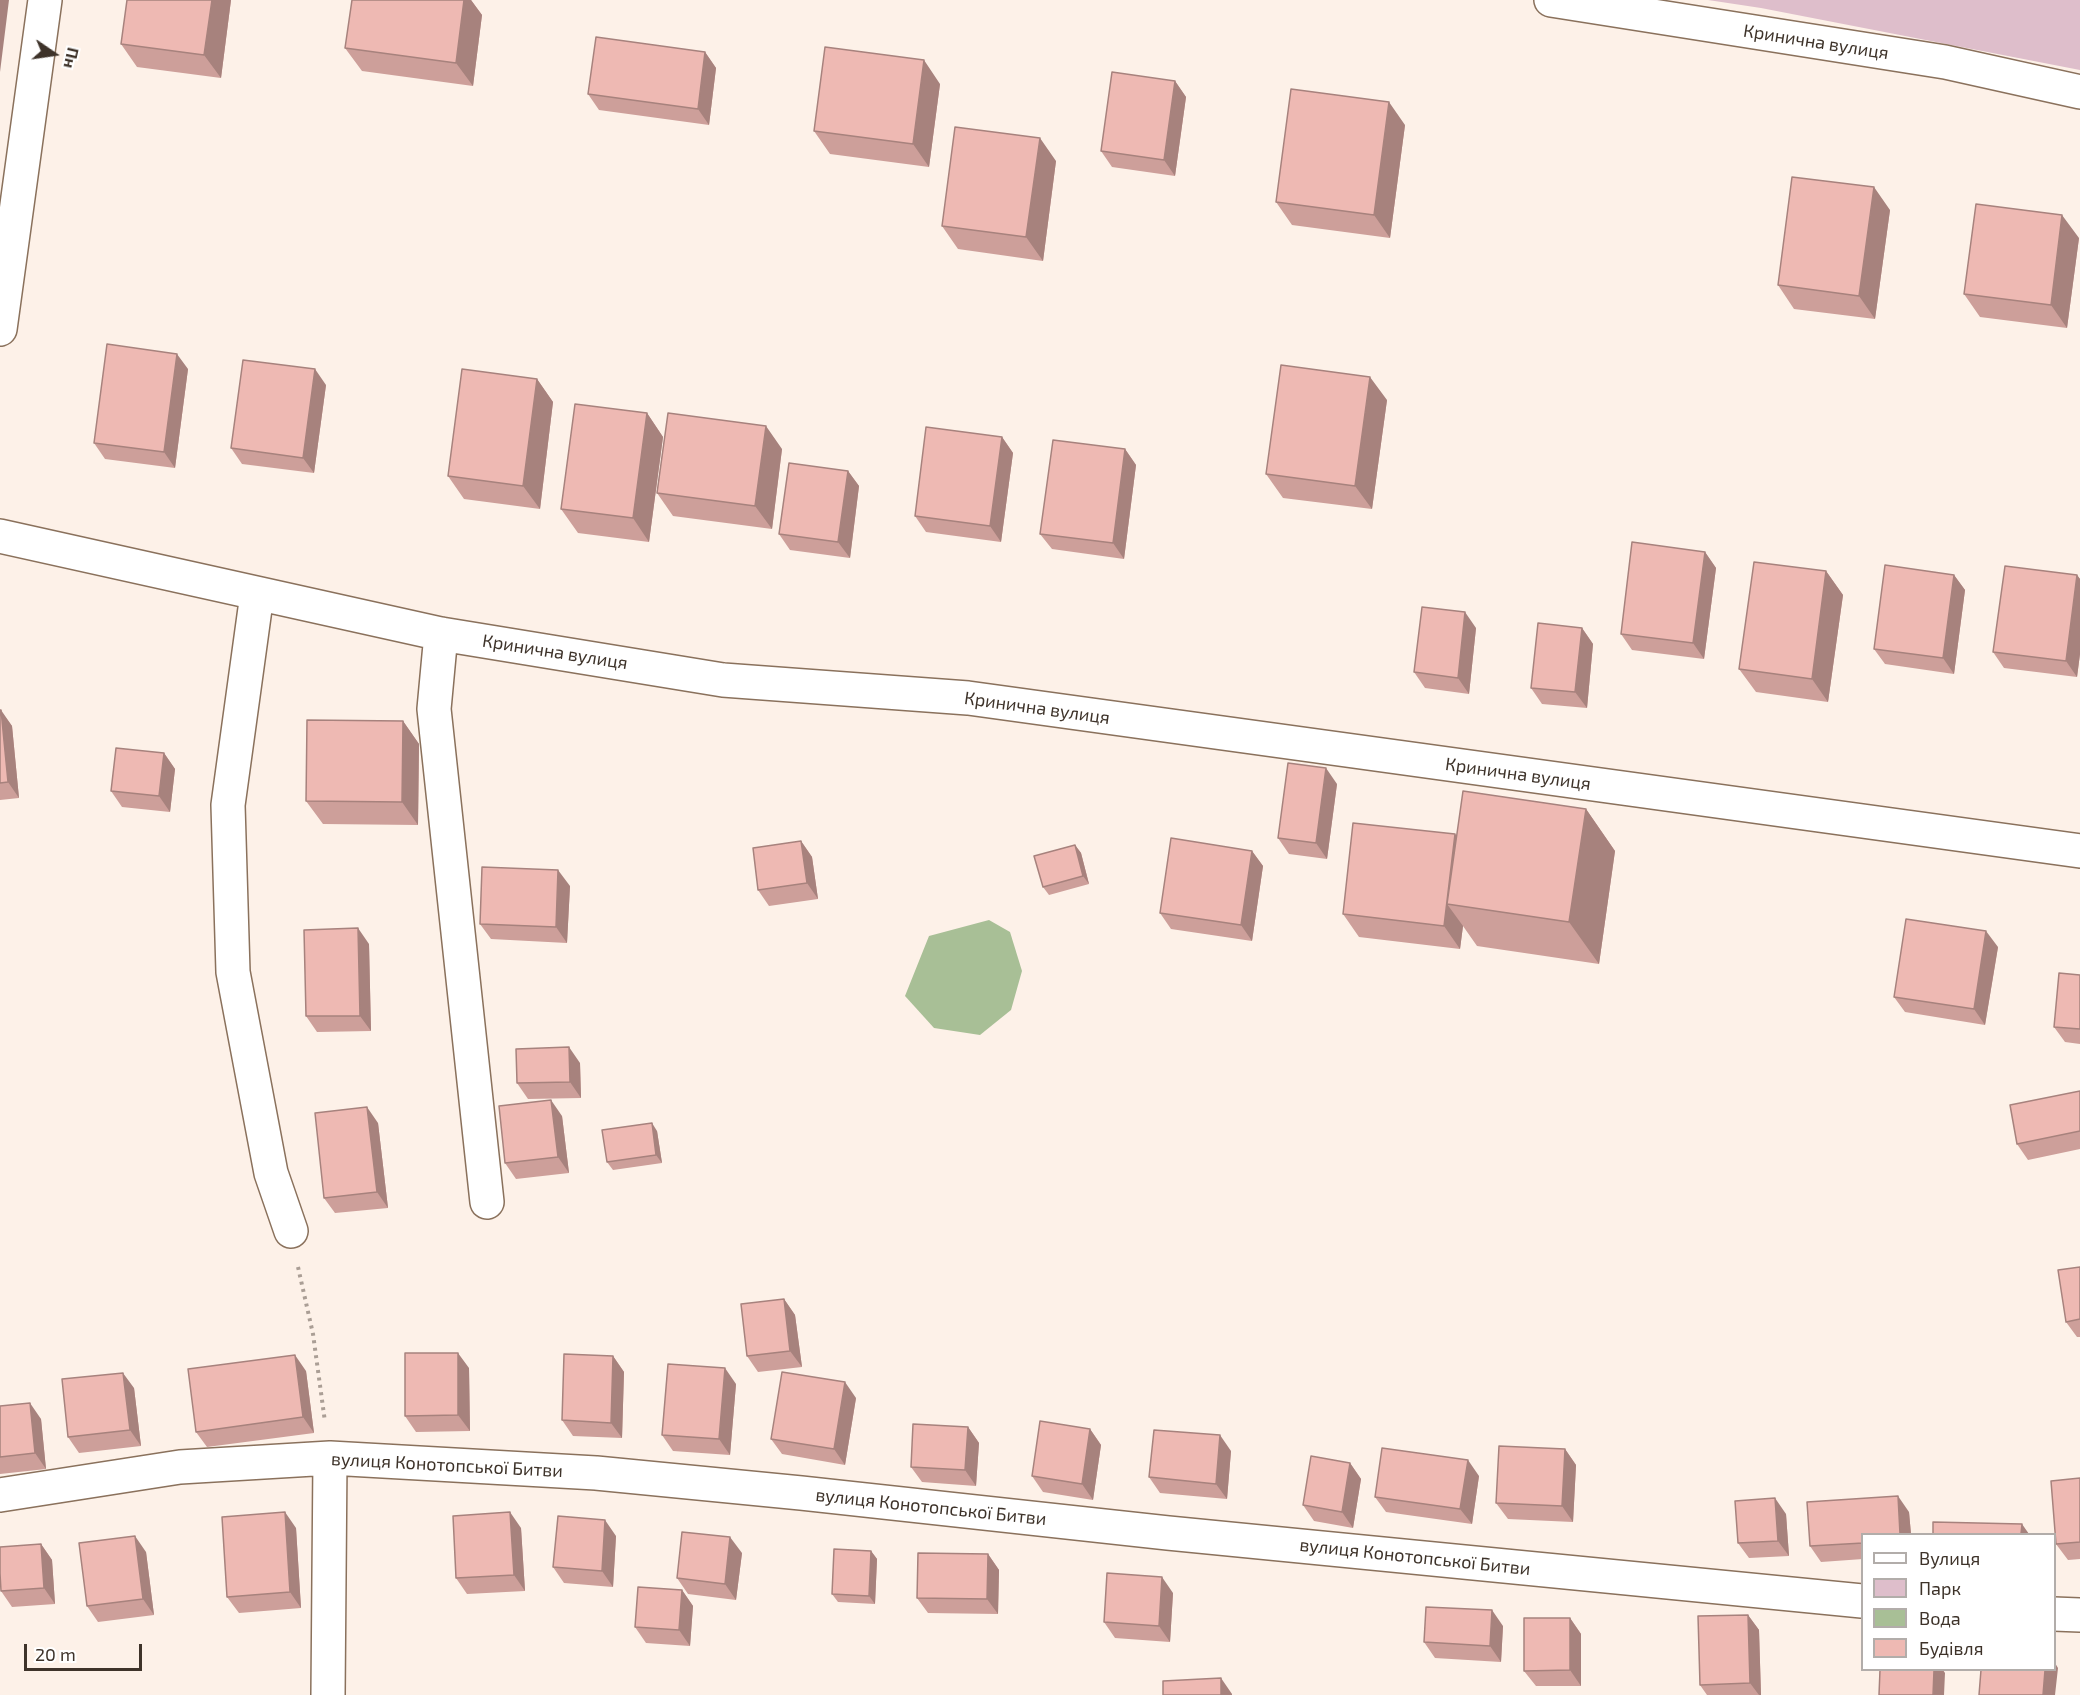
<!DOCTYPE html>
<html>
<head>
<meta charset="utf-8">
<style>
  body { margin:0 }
  #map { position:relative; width:2080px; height:1695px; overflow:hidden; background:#fdf1e8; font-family:"Exo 2",sans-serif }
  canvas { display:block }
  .legend { position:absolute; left:1861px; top:1533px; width:195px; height:138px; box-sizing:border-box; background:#fff; border:2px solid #b2adaa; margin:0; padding:8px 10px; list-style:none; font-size:18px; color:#3e332a }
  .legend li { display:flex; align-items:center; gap:12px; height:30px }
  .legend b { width:30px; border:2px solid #b2adaa }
  .north { position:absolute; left:24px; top:24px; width:60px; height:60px; -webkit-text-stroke:4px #fff; paint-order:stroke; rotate:103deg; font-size:16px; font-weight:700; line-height:24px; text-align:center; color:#3e332a }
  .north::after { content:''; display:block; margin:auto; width:21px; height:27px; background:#3e332a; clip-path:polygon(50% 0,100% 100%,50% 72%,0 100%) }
  .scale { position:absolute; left:24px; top:1644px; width:118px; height:27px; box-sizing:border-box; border:3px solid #3e332a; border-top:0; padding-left:8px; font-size:18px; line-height:21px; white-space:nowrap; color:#3e332a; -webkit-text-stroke:4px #fff; paint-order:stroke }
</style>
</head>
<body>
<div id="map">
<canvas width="2080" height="1695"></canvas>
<ul class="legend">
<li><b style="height:8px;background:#fff"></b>Вулиця</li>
<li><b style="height:16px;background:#debecb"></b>Парк</li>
<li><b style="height:16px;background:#a8bf96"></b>Вода</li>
<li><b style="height:16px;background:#eeb9b3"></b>Будівля</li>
</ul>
<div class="north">Пн</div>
<div class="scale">20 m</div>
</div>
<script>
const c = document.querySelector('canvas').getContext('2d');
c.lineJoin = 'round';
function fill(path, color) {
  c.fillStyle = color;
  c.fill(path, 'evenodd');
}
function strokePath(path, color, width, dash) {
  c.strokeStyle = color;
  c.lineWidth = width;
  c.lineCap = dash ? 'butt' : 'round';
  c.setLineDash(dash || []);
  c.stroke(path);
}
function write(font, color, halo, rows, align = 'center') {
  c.font = font + ' "Exo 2",sans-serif';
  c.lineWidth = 4.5;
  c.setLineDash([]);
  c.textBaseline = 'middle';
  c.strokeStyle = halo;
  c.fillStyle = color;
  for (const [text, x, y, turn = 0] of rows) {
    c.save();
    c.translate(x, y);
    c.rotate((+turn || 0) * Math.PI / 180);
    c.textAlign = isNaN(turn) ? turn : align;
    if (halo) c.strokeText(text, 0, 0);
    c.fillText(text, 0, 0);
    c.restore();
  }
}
fill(new Path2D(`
  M1708,0H2080V70L1761,8Z`), '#debecb');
fill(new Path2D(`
  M989,920L1010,932L1022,971L1011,1010L980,1035L934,1028L905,996L929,936Z`), '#a8bf96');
const minor = new Path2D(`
  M1551,0L1945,62L2080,92
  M0,329L45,0
  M0,536L441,634L723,680L968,698L2080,851
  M257,594L228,805L233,972L271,1173L291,1231
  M441,634L434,709L487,1202
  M0,1495L180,1467L330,1458L596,1473L801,1493L1168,1533L1862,1601
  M2054,1614L2080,1615
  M328,1695L330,1458`);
strokePath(minor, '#8a715c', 36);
strokePath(new Path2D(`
  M298,1267L313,1334L325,1422`), '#aa9e95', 4, [3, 4.5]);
strokePath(minor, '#fff', 33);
fill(new Path2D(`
  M231,0L221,78L137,67L121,44Z
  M464,0H471L482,15L473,86L362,71L345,48Z
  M705,52L716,68L709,125L599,110L588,94Z
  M1175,81L1186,97L1175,176L1112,167L1101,151Z
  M940,84L929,167L830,154L814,131Z
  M1405,125L1390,238L1292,225L1276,202Z
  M1056,161L1043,261L958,249L942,226Z
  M1890,210L1875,319L1794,309L1778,285Z
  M2079,238L2067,328L1980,317L1964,294Z
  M188,369L175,468L105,459L94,443Z
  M537,379L553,402L540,509L464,499L448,476Z
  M326,385L314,473L242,464L231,448Z
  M1387,400L1372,509L1283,498L1266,474Z
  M647,413L663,437L649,542L578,533L561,509Z
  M1002,437L1013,453L1001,542L926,532L915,516Z
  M782,449L772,529L673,516L657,493Z
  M1125,449L1136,465L1124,559L1052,549L1040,534Z
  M848,471L859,486L850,558L790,550L779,534Z
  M1705,552L1716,568L1704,659L1632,650L1621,634Z
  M1826,571L1843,595L1828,702L1756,692L1739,669Z
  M1954,575L1965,590L1954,674L1885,664L1874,649Z
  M2077,575L2080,579V654L2077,677L2004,668L1993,652Z
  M1476,628L1469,694L1425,688L1414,672Z
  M1582,628L1593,644L1587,708L1542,704L1531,688Z
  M0,710L12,726L19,798L0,800Z
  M403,721L419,744L418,825L323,824L306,801Z
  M164,753L175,769L170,812L122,807L111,791Z
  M1337,784L1327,859L1289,854L1278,838Z
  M1586,809L1615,851L1599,964L1477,946L1463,926L1460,949L1359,937L1343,914L1455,834L1457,837Z
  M801,841L812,857L818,899L769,906L758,890Z
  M1075,845L1081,853L1089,884L1049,895L1043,887Z
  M1252,851L1263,866L1252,941L1171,929L1160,913Z
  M570,886L567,943L491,939L480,924Z
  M369,944L371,1031L317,1032L306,1016Z
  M1998,947L1985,1025L1905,1012L1894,997Z
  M2080,975V1044L2065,1042L2054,1027Z
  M580,1063L581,1098L528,1099L517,1083Z
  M2080,1091V1149L2028,1160L2017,1144Z
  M562,1116L569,1173L516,1179L505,1163Z
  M378,1123L388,1208L335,1213L324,1198Z
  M657,1131L662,1163L613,1170L607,1162Z
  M2080,1267V1337H2077L2066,1322Z
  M784,1299L795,1315L802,1367L758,1372L747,1356Z
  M613,1356L624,1372L622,1438L573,1436L562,1420Z
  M469,1368L470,1431L416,1432L405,1416Z
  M306,1371L314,1433L207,1447L196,1432Z
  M736,1384L730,1455L673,1451L662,1435Z
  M134,1388L141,1446L79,1453L68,1437Z
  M856,1398L845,1465L782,1454L771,1439Z
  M0,1406L41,1419L46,1469L0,1474Z
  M968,1427L979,1443L976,1486L922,1482L911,1467Z
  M1090,1429L1101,1445L1093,1500L1043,1492L1032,1476Z
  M1565,1449L1576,1465L1573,1522L1508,1519L1496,1503Z
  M1231,1451L1227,1499L1160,1493L1149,1477Z
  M1350,1463L1361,1479L1353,1528L1314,1521L1303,1505Z
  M1479,1476L1472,1524L1386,1512L1375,1497Z
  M2080,1478V1559L2068,1560L2056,1544Z
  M1909,1512L1911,1534H1863V1559L1821,1562L1810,1546Z
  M1786,1514L1789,1556L1749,1558L1738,1543Z
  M296,1528L301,1608L239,1613L227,1597Z
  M521,1528L525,1591L467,1594L456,1578Z
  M616,1536L613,1587L564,1583L553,1567Z
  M41,1544L52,1560L55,1604L12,1607L1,1591Z
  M871,1551L877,1559L875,1604L838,1602L832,1594Z
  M146,1552L154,1615L98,1622L87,1606Z
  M742,1553L736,1600L688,1594L677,1578Z
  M988,1554L999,1570L998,1614L928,1613L917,1598Z
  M682,1590L693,1606L690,1646L646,1643L635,1627Z
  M1173,1593L1170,1642L1115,1638L1104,1622Z
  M1748,1615L1759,1630L1761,1695H1707L1700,1685Z
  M1570,1618L1581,1634V1686H1536L1524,1671Z
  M1503,1626L1501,1662L1435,1658L1424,1642Z`), '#cd9f9a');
fill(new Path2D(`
  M0,0H9L0,72Z
  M212,0H231L221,78L204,55Z
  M464,0H471L482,15L473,86L456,63Z
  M705,52L716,68L709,125L698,109Z
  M924,60L940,84L929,167L913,144Z
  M1175,81L1186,97L1175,176L1164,160Z
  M1389,102L1405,125L1390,238L1374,215Z
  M1040,138L1056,161L1043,261L1026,237Z
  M1874,187L1890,210L1875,319L1859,296Z
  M2062,215L2079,238L2067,328L2051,305Z
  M177,354L188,369L175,468L164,452Z
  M315,369L326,385L314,473L303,458Z
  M1370,377L1387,400L1372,509L1355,486Z
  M537,379L553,402L540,509L523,486Z
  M647,413L663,437L649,542L633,518Z
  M766,426L782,449L772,529L755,506Z
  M1002,437L1013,453L1001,542L990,526Z
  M1125,449L1136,465L1124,559L1113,543Z
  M848,471L859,486L850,558L838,542Z
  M1705,552L1716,568L1704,659L1693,643Z
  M1826,571L1843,595L1828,702L1812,679Z
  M1954,575L1965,590L1954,674L1943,658Z
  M2077,575L2080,579V654L2077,677L2066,661Z
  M1465,612L1476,628L1469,694L1458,678Z
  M1582,628L1593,644L1587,708L1575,692Z
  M1,710L12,726L19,798L8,782Z
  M403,721L419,744L418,825L402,802Z
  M164,753L175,769L170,812L159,796Z
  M1326,768L1337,784L1327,859L1316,843Z
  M1586,809L1615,851L1599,964L1569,922Z
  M1455,834L1471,858L1447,904L1463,926L1460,949L1444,926Z
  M801,841L812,857L818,899L807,883Z
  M1075,845L1081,853L1089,884L1083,876Z
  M1252,851L1263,866L1252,941L1241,925Z
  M558,870L570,886L567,943L556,927Z
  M358,928L369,944L371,1031L360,1016Z
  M1986,931L1998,947L1985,1025L1974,1009Z
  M569,1047L580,1063L581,1098L570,1082Z
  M551,1100L562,1116L569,1173L558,1157Z
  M367,1107L378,1123L388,1208L377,1192Z
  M652,1123L657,1131L662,1163L656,1155Z
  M784,1299L795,1315L802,1367L790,1351Z
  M458,1353L469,1368L470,1431L458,1415Z
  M295,1355L306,1371L314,1433L303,1417Z
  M613,1356L624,1372L622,1438L611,1423Z
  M725,1368L736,1384L730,1455L719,1439Z
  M123,1373L134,1388L141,1446L130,1430Z
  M845,1382L856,1398L845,1465L834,1449Z
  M30,1403L41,1419L46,1469L35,1453Z
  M968,1427L979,1443L976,1486L965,1470Z
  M1090,1429L1101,1445L1093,1500L1082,1484Z
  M1220,1435L1231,1451L1227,1499L1216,1484Z
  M1565,1449L1576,1465L1573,1522L1562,1506Z
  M1468,1460L1479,1476L1472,1524L1460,1509Z
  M1350,1463L1361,1479L1353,1528L1342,1512Z
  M1898,1496L1909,1512L1911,1534H1900Z
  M1775,1498L1786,1514L1789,1556L1778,1541Z
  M285,1512L296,1528L301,1608L290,1592Z
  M510,1512L521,1528L525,1591L514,1575Z
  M605,1520L616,1536L613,1587L602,1571Z
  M2022,1524L2029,1534H2021Z
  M135,1536L146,1552L154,1615L143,1599Z
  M730,1537L742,1553L736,1600L725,1584Z
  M41,1544L52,1560L55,1604L44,1588Z
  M871,1551L877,1559L875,1604L869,1596Z
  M988,1554L999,1570L998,1614L987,1599Z
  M1162,1577L1173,1593L1170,1642L1159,1626Z
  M682,1590L693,1606L690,1646L679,1630Z
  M1492,1610L1503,1626L1501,1662L1490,1646Z
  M1748,1615L1759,1630L1761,1695H1759L1750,1683Z
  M1570,1618L1581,1634V1686L1570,1670Z
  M2055,1663L2058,1668L2055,1695H2043L2045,1670H2055Z
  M1934,1670H1943L1945,1673L1944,1695H1933Z
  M1221,1678L1232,1694V1695H1221Z`), '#a7827d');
const building = new Path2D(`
  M127,0H212L204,55L121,44Z
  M352,0H464L456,63L345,48Z
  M596,37L705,52L698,109L588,94Z
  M825,47L924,60L913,144L814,131Z
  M1112,72L1175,81L1164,160L1101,151Z
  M1291,89L1389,102L1374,215L1276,202Z
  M955,127L1040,138L1026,237L942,226Z
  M1792,177L1874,187L1859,296L1778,285Z
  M1976,204L2062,215L2051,305L1964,294Z
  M107,344L177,354L164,452L94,443Z
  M243,360L315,369L303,458L231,448Z
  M1281,365L1370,377L1355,486L1266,474Z
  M462,369L537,379L523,486L448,476Z
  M575,404L647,413L633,518L561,509Z
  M668,413L766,426L755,506L657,493Z
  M926,427L1002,437L990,526L915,516Z
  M1053,440L1125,449L1113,543L1040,534Z
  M789,463L848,471L838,542L779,534Z
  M1632,542L1705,552L1693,643L1621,634Z
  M1754,562L1826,571L1812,679L1739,669Z
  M1885,565L1954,575L1943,658L1874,649Z
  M2005,566L2077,575L2066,661L1993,652Z
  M1422,607L1465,612L1458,678L1414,672Z
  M1538,623L1582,628L1575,692L1531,688Z
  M0,710H1L8,782L0,783Z
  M307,720L403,721L402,802L306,801Z
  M116,748L164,753L159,796L111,791Z
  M1288,763L1326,768L1316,843L1278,838Z
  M1463,791L1586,809L1569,922L1447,904Z
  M1353,823L1455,834L1444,926L1343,914Z
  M1171,838L1252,851L1241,925L1160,913Z
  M801,841L807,883L758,890L753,848Z
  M1075,845L1083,876L1043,887L1034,856Z
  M482,867L558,870L556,927L480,924Z
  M1906,919L1986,931L1974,1009L1894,997Z
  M358,928L360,1016H306L304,930Z
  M2059,973L2080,975V1029L2054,1027Z
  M569,1047L570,1082L517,1083L516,1049Z
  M2080,1091V1131L2017,1144L2010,1105Z
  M551,1100L558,1157L505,1163L499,1106Z
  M367,1107L377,1192L324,1198L315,1113Z
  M652,1123L656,1155L607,1162L602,1130Z
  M2080,1267V1319L2066,1322L2058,1270Z
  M784,1299L790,1351L747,1356L741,1304Z
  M405,1353H458V1415L405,1416Z
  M564,1354L613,1356L611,1423L562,1420Z
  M295,1355L303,1417L196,1432L188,1369Z
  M668,1364L725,1368L719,1439L662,1435Z
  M782,1372L845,1382L834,1449L771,1439Z
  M123,1373L130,1430L68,1437L62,1379Z
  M30,1403L35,1453L0,1457V1406Z
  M1040,1421L1090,1429L1082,1484L1032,1476Z
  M913,1424L968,1427L965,1470L911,1467Z
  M1154,1430L1220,1435L1216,1484L1149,1477Z
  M1499,1446L1565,1449L1562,1506L1496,1503Z
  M1382,1448L1468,1460L1460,1509L1375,1497Z
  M1311,1456L1350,1463L1342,1512L1303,1505Z
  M2080,1478V1542L2056,1544L2051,1481Z
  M1898,1496L1900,1534H1863V1543L1810,1546L1807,1502Z
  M1775,1498L1778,1541L1738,1543L1735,1501Z
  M285,1512L290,1592L227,1597L222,1517Z
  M510,1512L514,1575L456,1578L453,1516Z
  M558,1516L605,1520L602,1571L553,1567Z
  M1933,1522L2022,1524L2021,1534H1933Z
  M682,1532L730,1537L725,1584L677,1578Z
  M135,1536L143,1599L87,1606L79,1543Z
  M41,1544L44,1588L1,1591L0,1573V1547Z
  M834,1549L871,1551L869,1596L832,1594Z
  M918,1553L988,1554L987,1599L917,1598Z
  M1107,1573L1162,1577L1159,1626L1104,1622Z
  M638,1587L682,1590L679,1630L635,1627Z
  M1426,1607L1492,1610L1490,1646L1424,1642Z
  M1748,1615L1750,1683L1700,1685L1698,1616Z
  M1524,1618H1570V1670L1524,1671Z
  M1880,1670H1934L1933,1695H1879Z
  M1981,1670H2045L2043,1695H1979Z
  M1221,1678V1695H1163V1681Z`);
fill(building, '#eeb9b3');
strokePath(building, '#a7827d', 1.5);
write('18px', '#3e332a', '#fff', [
  ["Кринична вулиця",1816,42,9],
  ["Кринична вулиця",555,652,9],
  ["Кринична вулиця",1037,708,8],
  ["Кринична вулиця",1518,774,8],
  ["вулиця Конотопської Битви",447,1465,3],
  ["вулиця Конотопської Битви",931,1507,6],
  ["вулиця Конотопської Битви",1415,1557,6]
]);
</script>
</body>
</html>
